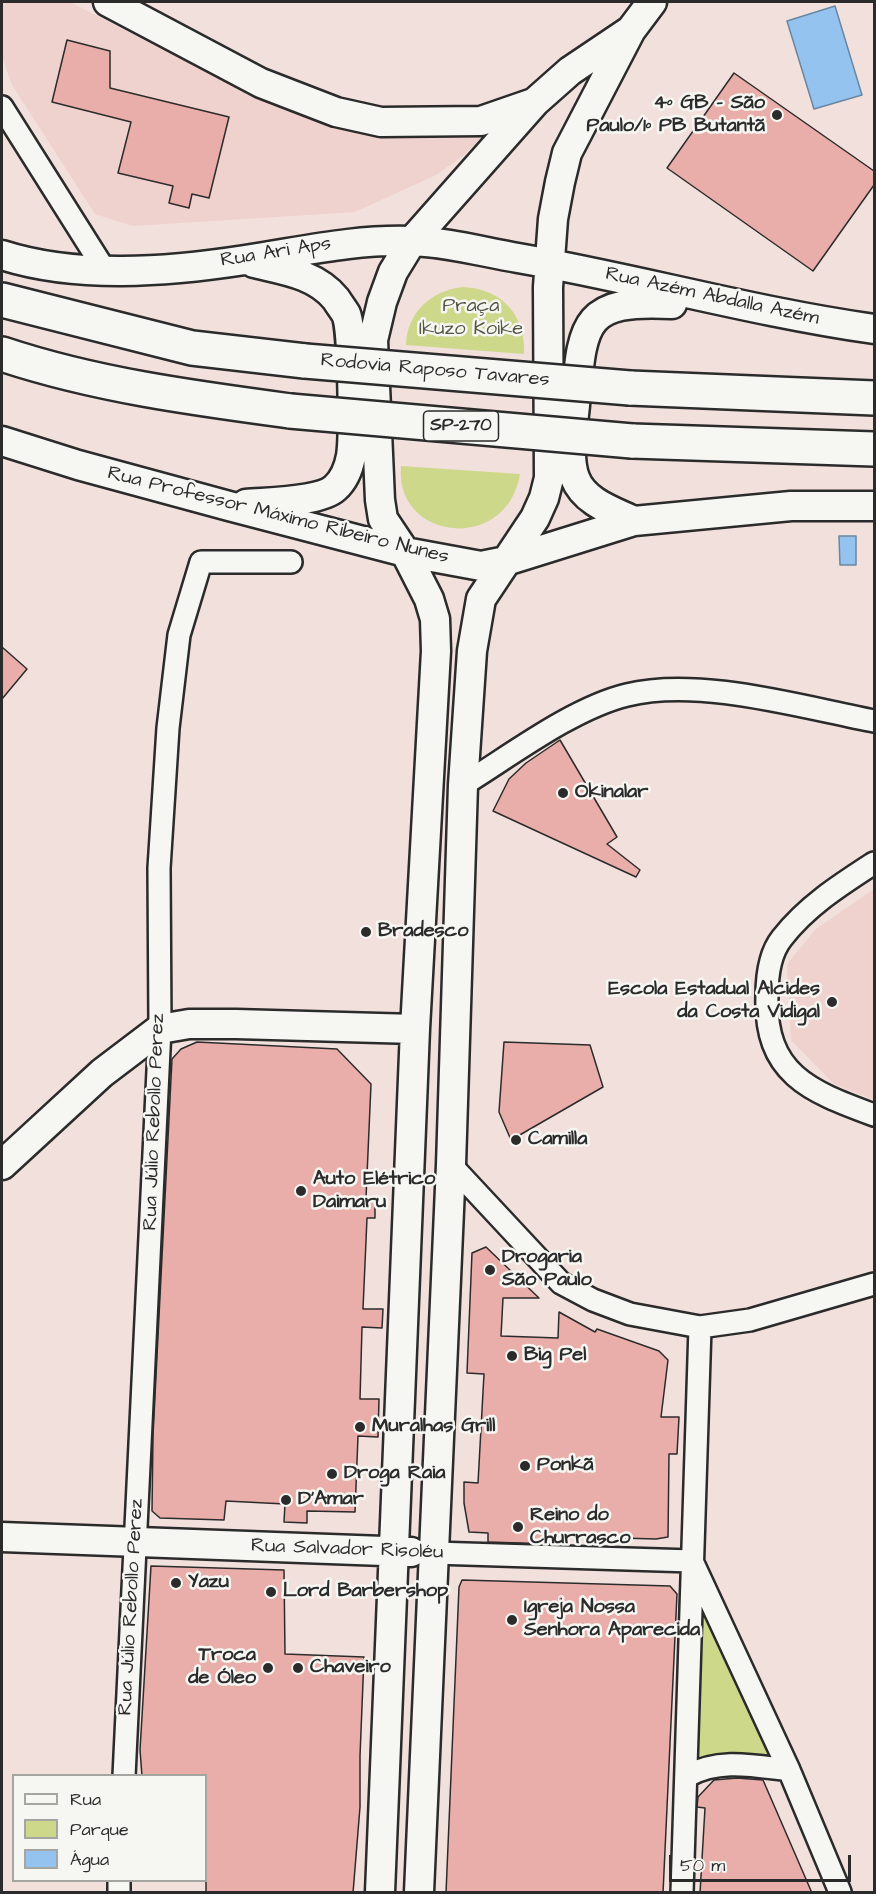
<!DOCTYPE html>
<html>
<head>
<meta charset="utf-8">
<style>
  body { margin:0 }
  #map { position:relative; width:876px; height:1894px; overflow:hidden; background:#f2e0dc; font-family:"Architects Daughter",sans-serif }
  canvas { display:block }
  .frame { position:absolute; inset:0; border:3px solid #2b2b2b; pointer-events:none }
  .legend { position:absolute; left:12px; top:1774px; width:195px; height:108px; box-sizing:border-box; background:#f6f6f2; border:2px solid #a5a5a2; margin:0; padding:8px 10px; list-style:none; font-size:18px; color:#2b2b2b }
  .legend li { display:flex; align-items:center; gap:12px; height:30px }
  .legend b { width:30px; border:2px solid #a5a5a2 }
  .scale { position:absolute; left:669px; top:1855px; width:182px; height:27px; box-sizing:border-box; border:3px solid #2b2b2b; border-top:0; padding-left:8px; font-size:18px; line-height:21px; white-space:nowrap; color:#2b2b2b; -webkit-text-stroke:4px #f6f6f2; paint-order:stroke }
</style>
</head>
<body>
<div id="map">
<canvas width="876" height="1894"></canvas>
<div class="frame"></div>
<ul class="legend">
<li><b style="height:8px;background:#f6f6f2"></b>Rua</li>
<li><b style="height:16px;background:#cdd88b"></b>Parque</li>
<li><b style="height:16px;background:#94c3ef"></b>Água</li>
</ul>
<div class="scale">50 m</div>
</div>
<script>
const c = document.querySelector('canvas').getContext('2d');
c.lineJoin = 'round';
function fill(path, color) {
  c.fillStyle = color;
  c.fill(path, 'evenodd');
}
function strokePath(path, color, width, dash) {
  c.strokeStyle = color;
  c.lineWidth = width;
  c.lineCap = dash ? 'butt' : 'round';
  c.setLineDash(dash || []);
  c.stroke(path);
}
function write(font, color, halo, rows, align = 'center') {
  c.font = font + ' "Architects Daughter",sans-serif';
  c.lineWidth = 5;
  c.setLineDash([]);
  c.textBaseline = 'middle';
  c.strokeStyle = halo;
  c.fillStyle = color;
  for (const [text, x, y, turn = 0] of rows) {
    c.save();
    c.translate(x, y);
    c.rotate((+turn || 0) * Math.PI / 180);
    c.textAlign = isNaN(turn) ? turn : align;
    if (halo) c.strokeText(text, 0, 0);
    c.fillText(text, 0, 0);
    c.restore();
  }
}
fill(new Path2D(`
  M2,2H70L146,41L256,90L491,128L464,155L436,175L355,212L133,226L95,214L12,85L2,56Z
  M874,889V1100L834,1084L791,1040L787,964L816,929Z`), '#efd1cd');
fill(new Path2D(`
  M463,287C502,289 526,315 524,354L406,345C407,312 432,290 463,287Z
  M401,466L520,474C507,554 394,541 401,466Z
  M699,1581L778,1762C739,1754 728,1748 692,1768Z`), '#cdd88b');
const water = new Path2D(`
  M835,6L862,95L814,109L787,21Z
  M839,536H856V565H840Z`);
fill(water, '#94c3ef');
strokePath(water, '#6a86a1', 1.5);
const building = new Path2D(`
  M67,40L110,51V88L229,117L209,198L192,194L189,208L169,203L173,186L118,173L131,122L52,102Z
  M734,73L874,171V185L813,271L667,168Z
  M2,647L27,669L2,699Z
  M560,740L617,837L607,844L640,870L636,877L493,811L509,779L526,763Z
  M197,1042L337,1049L371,1084L366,1198L375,1199V1218H367L363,1309H383L382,1328L362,1327L360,1399H379L378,1437L358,1436L355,1512L307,1511V1523L284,1522L285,1504L226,1501L224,1520L160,1518L152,1511L153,1435L172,1059L181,1049Z
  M504,1042L590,1045L603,1087L511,1140L499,1112Z
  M486,1247L539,1298H503L501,1336L558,1338L559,1312L595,1332L597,1329L659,1351L668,1360L661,1417H679L677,1454H669L668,1537L656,1539L549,1536V1544L488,1542V1533L469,1532L464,1503V1482L478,1483L484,1374L467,1373L472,1253Z
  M151,1566L284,1570L285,1654L364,1657L360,1756V1807L353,1893H206V1776H142L140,1750Z
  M462,1580L670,1586L677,1594L663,1893H446L459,1587Z
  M737,1778L763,1780L812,1893H700L705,1808L697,1807L698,1797L714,1780Z`);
fill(building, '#e9aeaa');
strokePath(building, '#2b2b2b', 1.5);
const street = new Path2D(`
  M2,107L106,272
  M463,785C510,756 573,708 627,695C699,677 801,707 874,721
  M874,863C840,885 807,906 782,938C770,953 767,976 767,995C764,1074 809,1091 874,1115
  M451,1165L561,1283L593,1300L630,1314L700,1327L750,1320L874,1284
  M434,1553L692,1561L789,1770L840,1892
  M124,1776L160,1029L159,868L168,728L179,635L201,562H291
  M687,1776C720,1758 754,1766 789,1770
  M119,1892V1880
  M682,1892L700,1327`);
const secondary = new Path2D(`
  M108,2L261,83L336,112L381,122L481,121L533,103
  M2,255C77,279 167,272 245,260C300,252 354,239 411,241C447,242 483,252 518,258C638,279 754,312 874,329
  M2,441L78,465L229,506L405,552L481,566L506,561L634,521L791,506H874
  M246,504C267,502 320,502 335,488C344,480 349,467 351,456C354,437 353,329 346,314C343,309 339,304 336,299C316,274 283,270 254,263
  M634,521C613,511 584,502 575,478C567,457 573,427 575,405C583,324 581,299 672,304
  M2,1165L102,1073L160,1029L189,1024H236L415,1029
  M2,1537L411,1552
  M380,1892L415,1029L436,651L435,619L429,599L405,552L383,519L380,500L373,340L382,302L393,272L412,241L535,102L570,71L631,30
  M419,1892L451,1165L463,785L472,651L481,599L535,518L544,498L549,478L548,287L553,219L560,182L567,153L631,30L652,2`);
const highway = new Path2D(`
  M2,300L192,348L305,361
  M2,354C95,385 193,398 290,411
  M630,388L874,398
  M632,441L874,449`);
strokePath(street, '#2b2b2b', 26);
strokePath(secondary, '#2b2b2b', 33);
strokePath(highway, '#2b2b2b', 38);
strokePath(street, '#f6f6f2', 21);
strokePath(secondary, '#f6f6f2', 28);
strokePath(highway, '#f6f6f2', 33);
const highwayBridge = new Path2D(`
  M305,361L630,388
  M290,411L632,441`);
strokePath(highwayBridge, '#2b2b2b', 38, []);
strokePath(highwayBridge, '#f6f6f2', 33);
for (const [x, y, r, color] of [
  [777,115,6,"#2b2b2b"],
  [563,793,6,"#2b2b2b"],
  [366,932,6,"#2b2b2b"],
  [832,1002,6,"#2b2b2b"],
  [516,1140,6,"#2b2b2b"],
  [301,1191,6,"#2b2b2b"],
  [490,1270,6,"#2b2b2b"],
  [512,1356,6,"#2b2b2b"],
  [360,1427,6,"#2b2b2b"],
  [525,1466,6,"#2b2b2b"],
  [332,1474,6,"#2b2b2b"],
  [286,1500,6,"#2b2b2b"],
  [518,1527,6,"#2b2b2b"],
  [176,1583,6,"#2b2b2b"],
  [271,1592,6,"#2b2b2b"],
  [512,1620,6,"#2b2b2b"],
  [268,1668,6,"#2b2b2b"],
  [298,1668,6,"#2b2b2b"]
]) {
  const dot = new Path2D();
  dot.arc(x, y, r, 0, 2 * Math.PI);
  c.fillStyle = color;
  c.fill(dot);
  strokePath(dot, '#f6f6f2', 2);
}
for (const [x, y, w] of [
  [461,426,75]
]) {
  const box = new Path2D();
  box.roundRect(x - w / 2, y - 15, w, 30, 4.5);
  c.fillStyle = '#f6f6f2';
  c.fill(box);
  strokePath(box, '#2b2b2b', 1.5);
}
write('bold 18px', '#2b2b2b', null, [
  ["SP-270",461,426]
]);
write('bold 20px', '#2b2b2b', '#f6f6f2', [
  ["4º GB - São",765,104,"right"],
  ["Paulo/1º PB Butantã",765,127,"right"],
  ["Okinalar",575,793],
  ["Bradesco",378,932],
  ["Escola Estadual Alcides",820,990,"right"],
  ["da Costa Vidigal",820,1013,"right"],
  ["Camilla",528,1140],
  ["Auto Elétrico",313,1180],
  ["Daimaru",313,1203],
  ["Drogaria",502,1258],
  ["São Paulo",502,1281],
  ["Big Pel",524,1356],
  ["Muralhas Grill",372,1427],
  ["Ponkã",537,1466],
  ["Droga Raia",344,1474],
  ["D'Amar",298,1500],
  ["Reino do",530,1516],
  ["Churrasco",530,1539],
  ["Yazu",188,1583],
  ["Lord Barbershop",283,1592],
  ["Igreja Nossa",524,1608],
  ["Senhora Aparecida",524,1631],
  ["Troca",256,1656,"right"],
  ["de Óleo",256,1679,"right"],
  ["Chaveiro",310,1668]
], 'left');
write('20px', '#2b2b2b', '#f6f6f2', [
  ["Rua Ari Aps",276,253,-9],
  ["Rua Azém Abdalla Azém",712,297,12],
  ["Rodovia Raposo Tavares",435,371,5],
  ["Rua Professor Máximo Ribeiro Nunes",278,516,14],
  ["Rua Júlio Rebollo Perez",155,1122,-88],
  ["Rua Salvador Risoléu",347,1550,2],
  ["Rua Júlio Rebollo Perez",132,1607,-87]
]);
write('20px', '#545643', '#f6f6f2', [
  ["Praça",471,307],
  ["Ikuzo Koike",471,330]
]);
</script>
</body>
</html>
